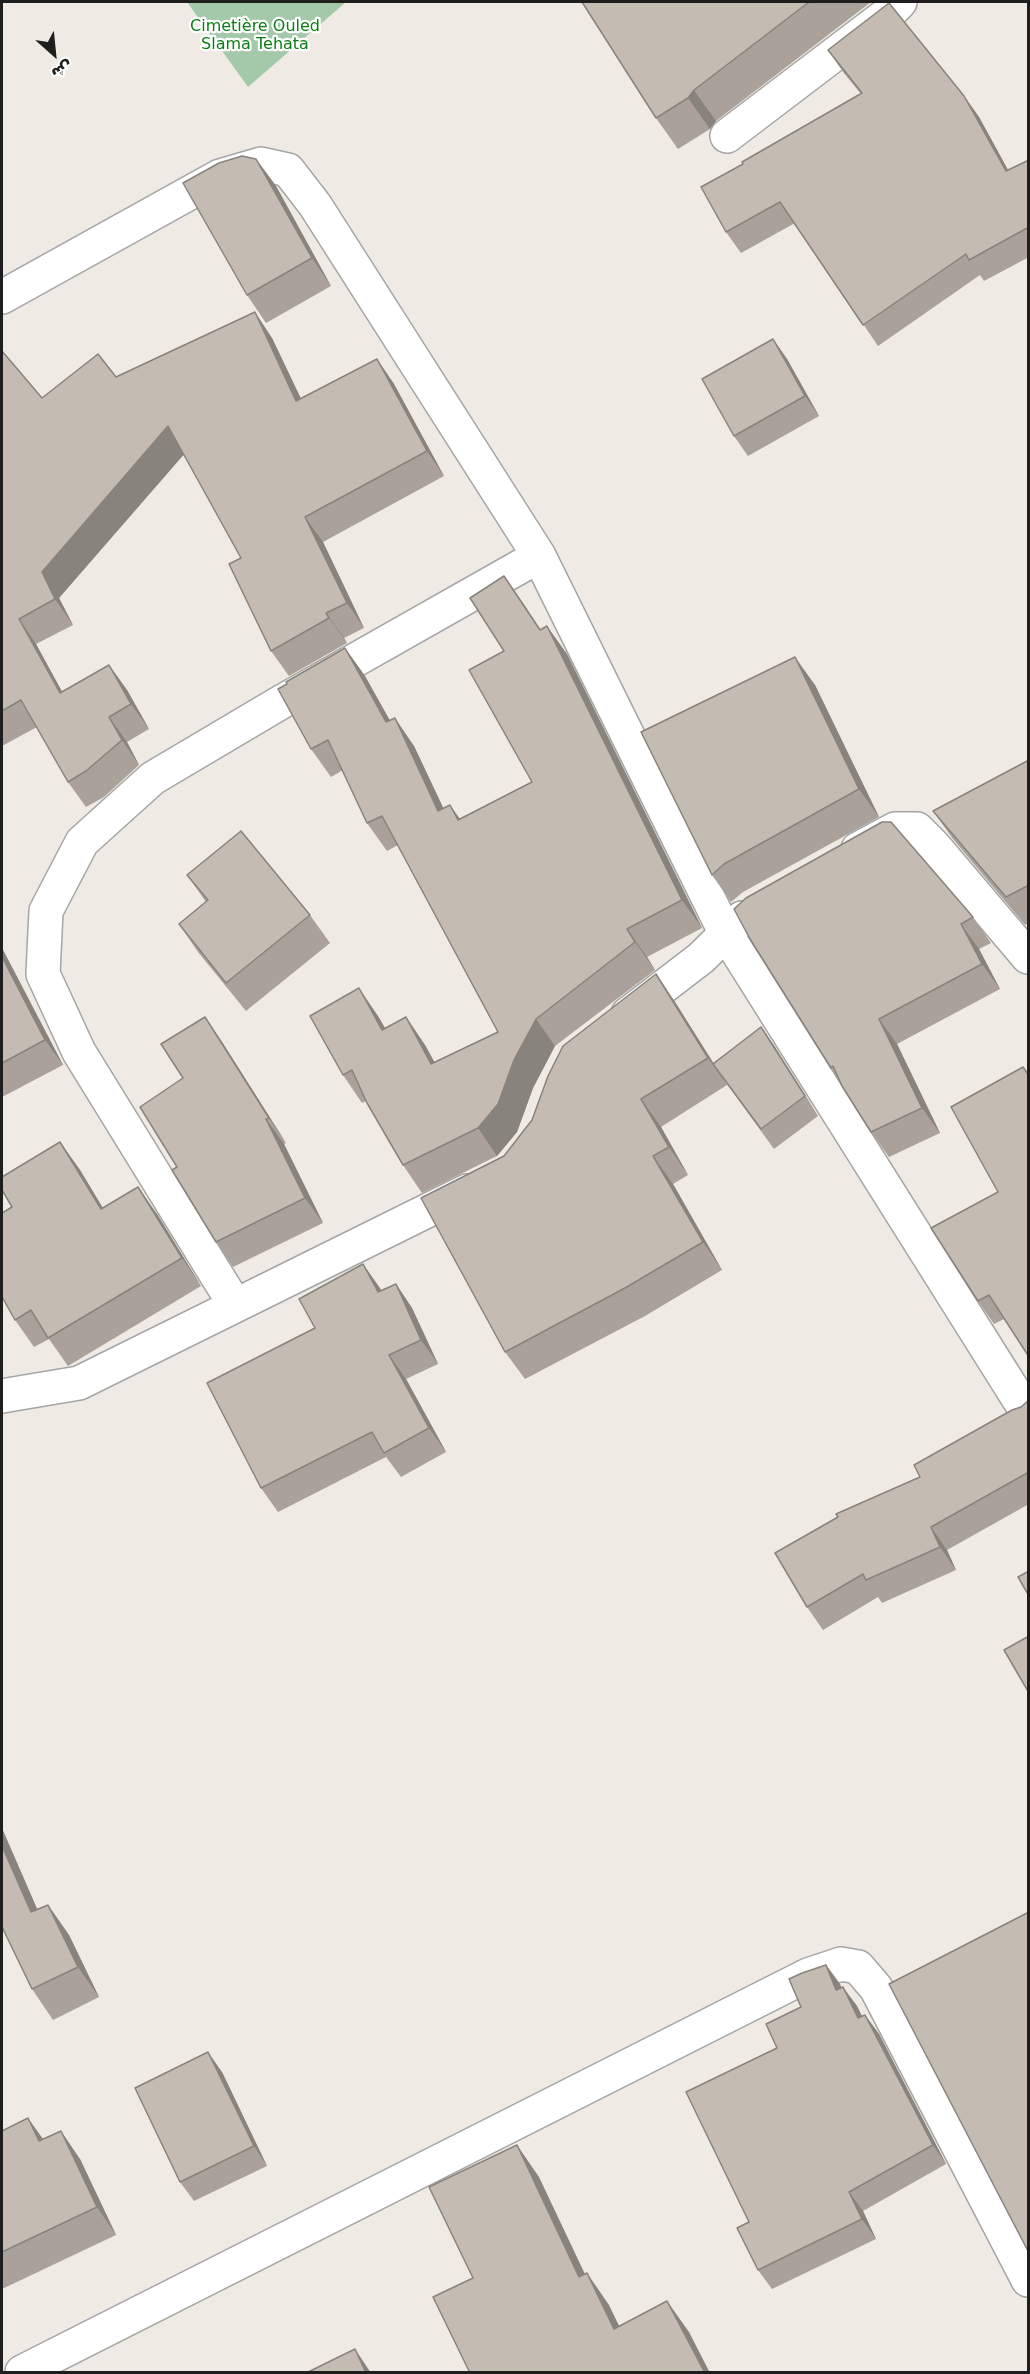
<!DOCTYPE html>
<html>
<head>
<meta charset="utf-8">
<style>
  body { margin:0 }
  #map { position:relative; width:1030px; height:2374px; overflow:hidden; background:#efebe4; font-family:"DejaVu Sans","Noto Naskh Arabic",sans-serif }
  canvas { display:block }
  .frame { position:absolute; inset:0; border:3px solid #1e1e1e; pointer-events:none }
  .north { position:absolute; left:24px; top:24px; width:60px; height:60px; -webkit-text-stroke:4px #fff; paint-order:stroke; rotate:153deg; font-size:16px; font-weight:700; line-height:24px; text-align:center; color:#1e1e1e }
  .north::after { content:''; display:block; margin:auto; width:21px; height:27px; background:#1e1e1e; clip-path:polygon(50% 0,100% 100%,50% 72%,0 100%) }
</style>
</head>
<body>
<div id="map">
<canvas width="1030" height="2374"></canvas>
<div class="frame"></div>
<div class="north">ش</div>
</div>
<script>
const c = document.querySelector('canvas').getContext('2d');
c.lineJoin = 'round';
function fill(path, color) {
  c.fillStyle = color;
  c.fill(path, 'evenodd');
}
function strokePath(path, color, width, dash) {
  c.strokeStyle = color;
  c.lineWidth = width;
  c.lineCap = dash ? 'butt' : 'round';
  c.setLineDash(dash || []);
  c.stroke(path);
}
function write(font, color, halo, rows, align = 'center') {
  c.font = font + ' "DejaVu Sans",sans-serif';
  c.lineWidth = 4.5;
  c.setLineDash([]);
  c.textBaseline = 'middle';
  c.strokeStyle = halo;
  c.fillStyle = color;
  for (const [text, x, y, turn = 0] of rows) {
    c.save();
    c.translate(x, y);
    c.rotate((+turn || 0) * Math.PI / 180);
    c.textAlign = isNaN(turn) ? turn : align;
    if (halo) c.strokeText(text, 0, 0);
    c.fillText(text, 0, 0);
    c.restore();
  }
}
fill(new Path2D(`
  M187,2H346L248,87Z`), '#a4c8aa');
const minor = new Path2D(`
  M727,136L890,12L900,2
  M2,297L220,176L261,164L288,170L315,205L539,556L725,932L1028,1414
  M858,849L895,829H917L934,846L1028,957
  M628,1014L701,958L742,918
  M235,1305L79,1052L43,974L46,911L82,842L153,778L283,701L539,556
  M2,1396L79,1383L467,1191
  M22,2372L808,1975L841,1964L858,1967L876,1988L1028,2280`);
strokePath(minor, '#a5a5a5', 36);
strokePath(minor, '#fff', 33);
fill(new Path2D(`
  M582,2H871L716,121L710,129L678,149L656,118Z
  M828,50L964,96L979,117L1008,170L1029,160V257L984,281L980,275L878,346L795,223L741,253L726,232L743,164L861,94L843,72Z
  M256,159L276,186L331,286L266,323L247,295Z
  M272,338L301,399L377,359L394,384L444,476L323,542L364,628L344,638L347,643L289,676L271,651L241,558L184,454L59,598L73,625L36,644L62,692L109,665L127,690L149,729L127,742L139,765L104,797L86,807L68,782L37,727L2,746V351L42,398L116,377Z
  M773,339L787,359L819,416L748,456L734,436Z
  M504,576L540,630L567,654L702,928L647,957L655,970L555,1046L533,1088L517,1132L497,1156L422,1193L403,1165L366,1101L362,1103L343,1075L378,1016L385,1028L406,1017L425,1045L434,1062L498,1032L398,845L387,851L367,823L343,770L331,777L311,749L345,648L365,676L389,720L414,746L443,808L460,819L532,782L504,651Z
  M815,685L879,817L743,892L731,902L712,875Z
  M1029,760V923L1025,925L953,839L933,811Z
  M187,875L310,915L330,943L246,1011L198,952L179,924L206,902Z
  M973,917L991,943L979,949L1000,989L897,1044L940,1133L889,1157L871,1132L750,939Z
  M2,948L63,1065L2,1097Z
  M656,974L675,1002L713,1063L761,1027L775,1047L818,1116L774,1149L724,1080L727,1085L661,1127L688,1175L673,1184L722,1270L645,1316L525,1379L505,1352L504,1156Z
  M205,1017L222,1042L286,1143L284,1144L323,1223L233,1267L216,1242L177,1167L183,1078Z
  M1023,1067L1029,1074V1357L1004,1319L994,1324L978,1301Z
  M60,1142L80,1170L103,1208L157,1214L201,1286L68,1366L49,1339L34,1347L15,1320L12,1207Z
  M363,1264L381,1291L396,1284L412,1308L438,1364L406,1379L446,1452L401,1477L386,1457L278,1512L261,1488L315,1328Z
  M1029,1400V1504L947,1550L956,1570L882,1603L878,1597L823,1630L807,1607L920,1477L1021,1407Z
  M48,1905L69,1935L99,1997L53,2020L32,1989L37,1909Z
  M826,1965L840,1984L841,1988L857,2006L862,2016L865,2015L879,2034L946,2164L863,2211L876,2239L772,2289L758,2270L749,2222L801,2007Z
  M222,2072L267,2166L194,2201L180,2182Z
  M2,2131L43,2140L80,2159L116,2235L2,2289Z`), '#a9a19a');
fill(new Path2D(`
  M694,90L716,121L710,129L688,98Z
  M964,96L979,117L1020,192L1006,171Z
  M256,159L276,186L331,286L312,258Z
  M255,312L272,338L314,426L296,401Z
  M773,339L787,359L819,416L805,396Z
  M377,359L394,384L444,476L427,451Z
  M168,426L186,452L59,598L73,625L55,599L42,572Z
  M305,517L323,542L364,628L347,603Z
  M504,576L523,603L559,658L540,630Z
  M326,613L344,638L347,643L329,618Z
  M19,619L36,644L77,719L60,693Z
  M547,626L567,654L702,928L682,900Z
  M345,648L365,676L406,749L386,722Z
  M795,657L815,685L879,817L859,789Z
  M109,665L127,690L149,729L131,704Z
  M109,717L127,742L139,765L122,740Z
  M395,718L414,746L458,839L438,811Z
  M450,805L470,833L458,820Z
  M961,924L979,949L1000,989L982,964Z
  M627,929L647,957L655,970L635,942Z
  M2,948L63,1065L45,1040L2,957Z
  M656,974L675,1002L721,1075L713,1064L727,1085L708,1058Z
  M359,988L378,1016L402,1058L382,1030Z
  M205,1017L222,1042L286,1143L269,1118Z
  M406,1017L425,1045L451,1092L431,1064Z
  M536,1019L555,1046L533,1088L517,1132L497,1156L478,1128Z
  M879,1019L897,1044L940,1133L922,1108Z
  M761,1027L775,1047L818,1116L805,1096Z
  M641,1099L661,1127L688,1175L669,1147Z
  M266,1119L284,1144L323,1223L305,1198Z
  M60,1142L80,1170L120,1237L101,1209Z
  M653,1156L673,1184L722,1270L703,1242Z
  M138,1187L157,1214L201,1286L182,1258Z
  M363,1264L380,1288L395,1316L378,1292Z
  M396,1284L412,1308L438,1364L421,1340Z
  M389,1355L406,1379L446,1452L429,1428Z
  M931,1527L947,1550L956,1570L940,1547Z
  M2,1828L52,1943L31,1912L2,1846Z
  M48,1905L69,1935L99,1997L78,1967Z
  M826,1965L840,1984L849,2009L836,1990Z
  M843,1987L857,2006L872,2037L858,2018Z
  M865,2015L879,2034L946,2164L933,2145Z
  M208,2052L222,2072L267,2166L254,2146Z
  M28,2118L48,2146L39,2141Z
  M61,2131L80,2159L116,2235L97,2207Z
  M517,2145L539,2177L601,2308L579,2277Z
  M849,2192L863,2211L876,2239L862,2219Z
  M587,2273L609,2305L636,2361L614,2329Z
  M667,2301L689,2332L710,2373H705Z
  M355,2349L371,2373H366Z`), '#89837d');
const building = new Path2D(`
  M582,2H809L694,90L688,98L656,118Z
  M889,3L964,96L1006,171L1029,160V227L969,260L966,254L863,325L780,202L726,232L701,187L743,164L742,162L862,93L828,50Z
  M242,156L256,159L312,258L247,295L183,183L219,163Z
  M255,312L296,401L377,359L427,451L305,517L347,603L326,613L329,618L271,651L229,564L241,558L168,426L42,572L55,599L19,619L60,693L109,665L131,704L109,717L122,740L86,771L68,782L21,700L2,711V351L42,398L98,354L116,377Z
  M773,339L805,396L734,436L702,379Z
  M504,576L540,630L547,626L682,900L627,929L635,942L536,1019L514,1060L498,1104L478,1128L403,1165L367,1103L352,1070L343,1075L310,1016L359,988L382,1030L406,1017L431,1064L498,1032L382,816L367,823L328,740L311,749L278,689L287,684L286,682L345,648L386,722L395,718L438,811L450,805L458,820L532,782L469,670L504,651L470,598Z
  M795,657L859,789L724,864L712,875L641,732Z
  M1029,760V885L1006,897L933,811Z
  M882,822H891L973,917L961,924L982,964L879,1019L922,1108L871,1132L842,1086L833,1066L831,1068L750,939L734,909L746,898Z
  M241,831L310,915L226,983L179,924L208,900L187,875Z
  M2,957L45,1040L2,1063Z
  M656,974L708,1058L641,1099L669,1147L653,1156L703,1242L625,1288L505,1352L421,1198L504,1156L532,1120L548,1076L563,1046Z
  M205,1017L269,1118L266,1119L305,1198L216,1242L172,1170L177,1167L140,1107L183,1078L161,1044Z
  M761,1027L805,1096L761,1129L713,1064Z
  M1023,1067L1029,1076V1357L989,1295L978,1301L931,1228L998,1192L951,1107Z
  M60,1142L101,1209L138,1187L182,1258L48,1338L31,1310L15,1320L2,1297V1213L12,1207L2,1190V1177Z
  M363,1264L378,1292L396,1284L421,1340L389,1355L429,1428L384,1453L372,1432L261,1488L207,1383L315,1328L299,1299Z
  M1029,1400V1472L931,1527L940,1547L866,1580L863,1574L807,1607L775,1553L838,1517L836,1514L920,1477L914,1465L1012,1410L1021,1407Z
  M1029,1571V1596L1018,1577Z
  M1029,1636V1693L1004,1650Z
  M2,1846L31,1912L48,1905L78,1967L32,1989L2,1927Z
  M1029,1912V2253L889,1984Z
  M826,1965L836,1990L843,1987L858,2018L865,2015L933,2145L849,2192L862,2219L758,2270L737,2228L749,2222L686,2092L777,2048L766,2024L801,2007L789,1979L802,1973Z
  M208,2052L254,2146L180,2182L135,2088Z
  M28,2118L39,2141L61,2131L97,2207L2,2252V2131Z
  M517,2145L579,2277L587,2273L614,2329L667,2301L705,2373H470L433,2297L473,2278L429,2187Z
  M355,2349L366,2373H306Z`);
fill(building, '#c4bbb3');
strokePath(building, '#89837d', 1.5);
write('16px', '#0a7e15', '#fff', [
  ["Cimetière Ouled",255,27],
  ["Slama Tehata",255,45]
]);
</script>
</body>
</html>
